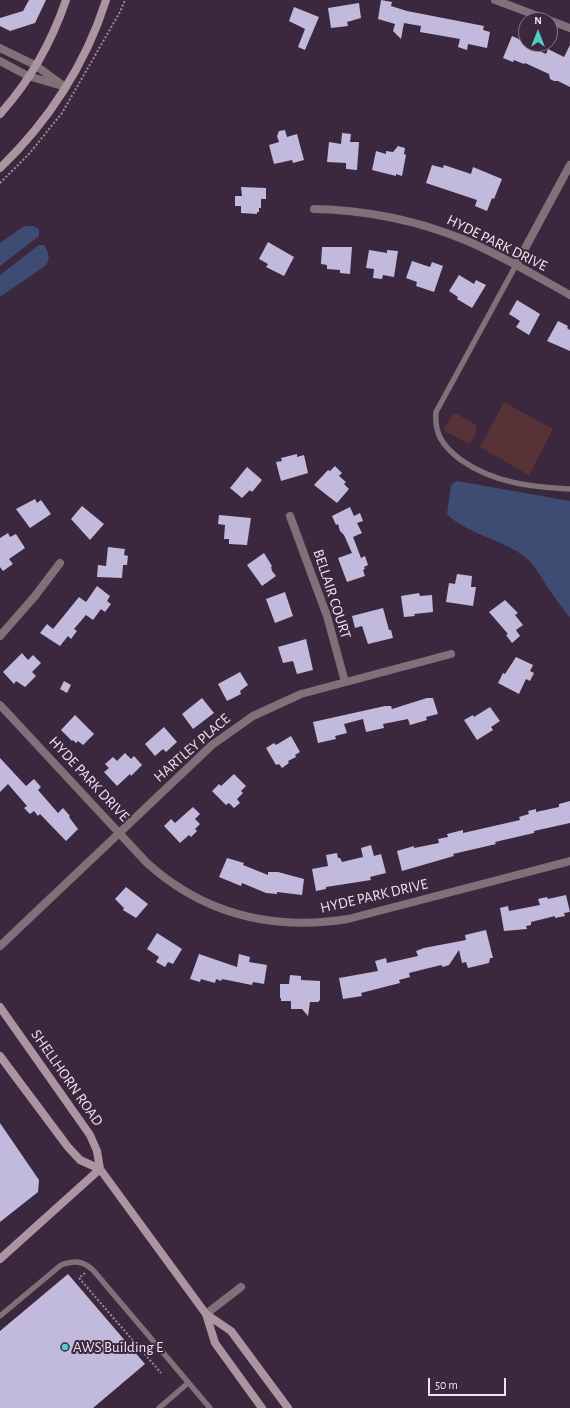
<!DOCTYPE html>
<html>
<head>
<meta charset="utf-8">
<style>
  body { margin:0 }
  #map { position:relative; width:570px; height:1408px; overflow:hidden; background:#3b283e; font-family:"Alegreya Sans",sans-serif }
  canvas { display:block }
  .north { position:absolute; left:518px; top:12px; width:40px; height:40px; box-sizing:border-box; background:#3b283e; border:1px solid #837386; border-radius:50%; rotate:0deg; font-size:11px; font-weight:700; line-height:16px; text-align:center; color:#f0e4f2 }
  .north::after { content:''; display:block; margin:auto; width:14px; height:18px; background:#54cdc8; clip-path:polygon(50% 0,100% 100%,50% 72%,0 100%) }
  .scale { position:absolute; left:428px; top:1378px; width:78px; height:18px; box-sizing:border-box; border:2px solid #f0e4f2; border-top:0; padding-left:5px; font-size:12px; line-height:14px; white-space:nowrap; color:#f0e4f2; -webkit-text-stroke:3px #3b283e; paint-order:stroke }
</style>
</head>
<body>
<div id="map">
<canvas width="570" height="1408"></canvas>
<div class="north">N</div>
<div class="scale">50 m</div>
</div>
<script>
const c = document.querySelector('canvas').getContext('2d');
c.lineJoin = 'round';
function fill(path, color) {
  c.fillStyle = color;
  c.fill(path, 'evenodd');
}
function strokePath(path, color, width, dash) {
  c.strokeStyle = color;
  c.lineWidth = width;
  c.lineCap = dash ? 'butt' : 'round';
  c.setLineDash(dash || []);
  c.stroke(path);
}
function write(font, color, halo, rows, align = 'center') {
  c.font = font + ' "Alegreya Sans",sans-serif';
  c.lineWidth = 4;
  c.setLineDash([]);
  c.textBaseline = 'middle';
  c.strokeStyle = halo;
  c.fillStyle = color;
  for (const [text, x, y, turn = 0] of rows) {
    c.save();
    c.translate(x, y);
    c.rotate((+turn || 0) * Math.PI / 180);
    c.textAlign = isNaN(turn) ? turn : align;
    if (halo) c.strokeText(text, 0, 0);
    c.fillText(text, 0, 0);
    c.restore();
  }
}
fill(new Path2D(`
  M504,402L553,429L529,475L480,447Z
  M457,414L476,425L477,431L471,442L467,443L446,432L444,428L452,415Z`), '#573236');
fill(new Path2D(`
  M24,226H33L39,229V236L0,266V243Z
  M39,245H44C49,253 51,258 45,266L0,297V275Z
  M457,481L570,501V617C563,609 557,601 551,592C541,579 535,563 521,554C499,539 464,532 447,514L451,485Z`), '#3e4b73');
fill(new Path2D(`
  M29,0H46L35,23L10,31L0,26V18L23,11Z
  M381,0L392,2L391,6L407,11L484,26L483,30L490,32L487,48L468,44L467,50L458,47L460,39L420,32L421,26L404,23L401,39L393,31L395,24L378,19Z
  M359,3L361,18L347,22L348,26L331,28L328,8Z
  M294,7L319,17L305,50L298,47L305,29L289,21Z
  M512,36L523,41L522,43L546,54L548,49L564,57L570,45V87L558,81H554L550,79L549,74L525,63L524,64L514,60L513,62L503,58Z
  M285,130L287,137L297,134L304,160L293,163L292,160L274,164L269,145L279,142L277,136L279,131Z
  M342,133L351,134L350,142H359L357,170L346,169V163L327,162L329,142L341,144Z
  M398,146L405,148L404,154L406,155L402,176L396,174V176L372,170L376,151L386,154V151L393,152Z
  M432,165L443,168L444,165L471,174L473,167L502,179L494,199L492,198L487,211L475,206L477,200L426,183Z
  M241,187L266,188V199H261V208H259V212H257V214L241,213V206H235V196H242Z
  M268,242L294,257L284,276L266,267L268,264L259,259Z
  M322,247H352L350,274L340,273V270L327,269V265L321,264Z
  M369,250L387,253V250L398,251L394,277L383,275L382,279L373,278L374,269L366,268Z
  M412,261L430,267L432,262L443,266L434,292L416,286L417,282L406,278Z
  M459,275L474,284L476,280L486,285L472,308L457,299L458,297L449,291Z
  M517,300L540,314L529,335L516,327L520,321L509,314Z
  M558,321L568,326L567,328L570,330V351L547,341Z
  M297,454V457L304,455L308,473L281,481L276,462L282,461L281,458Z
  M335,466L342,473L339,476L346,482L344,484L349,489L337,503L314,485L328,470L330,471Z
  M247,467L262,480L252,492L250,490L242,498L230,488Z
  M35,499L37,503L41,500L51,514L30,528L16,509Z
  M82,506L104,524L90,540L71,519Z
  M350,507L354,516L360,513L363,521L357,523L362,533L353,537L361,558L365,556L368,565L364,567L365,569L363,570L365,576L347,582L338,558L352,553L344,535L340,531L338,524L336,525L332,516Z
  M219,515L251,518L247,545L229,544V539H224L225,525L218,524Z
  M8,533L10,537L16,534L25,548L9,559L13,564L3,571L0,567V538Z
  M108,547L125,549L124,555L128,556L127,565H123L122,578L97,577L98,565L106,566Z
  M264,553L272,566L271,567L272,571L276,576L262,586L247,565Z
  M457,574L472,576L471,587H476L473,606L446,602L449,583L455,584Z
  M97,586L110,596L107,601L111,604L105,612L101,609L93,620L86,615L74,629L77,631L71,639L68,636L60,646L40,633L47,624L53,629L79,597L86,602Z
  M285,592L293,616L275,623L266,599Z
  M419,593L420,596L432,595L433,612L414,614L415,616L404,617L401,596Z
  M505,600L518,613L515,615L523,625L516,630L520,636L512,643L506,635L508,634L489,612Z
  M383,608L389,630H391L393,638L368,644L362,626L355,628L352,616Z
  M306,639L313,670L297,674L293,661L283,663L278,647Z
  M22,653L28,660L33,655L41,663L32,672L36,676L25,687L16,681L14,684L3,672Z
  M516,657L533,665L530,671L534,673L530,681L526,679L519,694L498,683L503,673L505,674Z
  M240,672L248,685L240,691L241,694L227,701L218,684Z
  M64,681L71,685L67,693L60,689Z
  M202,698L214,713L193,729L182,714Z
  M427,698H433L438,714L426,717L427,720L410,725L408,719L383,724L384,728L366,732L363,719L344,724L347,733L335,736L336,739L318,743L313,722L385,706H391L392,709Z
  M490,707L500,721L491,727L493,730L477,740L464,720L473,715L474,717Z
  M75,715L94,734L83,745L78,741L76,743L73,740L72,741L61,730Z
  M164,727L177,742L166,752L163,749L155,756L145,744Z
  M291,736L300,752L295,755L296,757L288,761L289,763L282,768L279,764L276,765L266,748L274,743L276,745Z
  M125,753L131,759L134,756L142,765L131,776L130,774L117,786L104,772L109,768L105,764L113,757L117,761Z
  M0,758L26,786L34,779L41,787L38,790L58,813L63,808L70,816L69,817L78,829L66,841L40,814L38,816L34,811L30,814L24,808L27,806L8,784L0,792Z
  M234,774L246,786L241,791L243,793L237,799L240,803L234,808L229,803L226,805L212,791L219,784L221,786Z
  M570,801V823L534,831V833L495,842L496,844L453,854L454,856L402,871L397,851L414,846V848L439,843L438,839L448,837L447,834L463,830V833L520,820L519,817L529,814L528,811L536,809V812L559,807V804Z
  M193,807L200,814L195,819L200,824L195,829L197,831L191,837L189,835L180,843L164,826L171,819L175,823Z
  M371,845L374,856L381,854L386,873L370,877L371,880L326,887V889L316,891L312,869L328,866L326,855L337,853L338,858H340L342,862L363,857L361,848Z
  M227,858L244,863L243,865L268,875V872H278L304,879L302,895L277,892V894L266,893L242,883L241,886L219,877Z
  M126,887L148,904L136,918L123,910L124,908L115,899Z
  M566,895L570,912L564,913L565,916L555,918V916L531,922V925L526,926L527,929L504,931L500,908L508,906L509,911L540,905L538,899L547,897L548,899Z
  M486,930L493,958H490L489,963L468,968L466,962L462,963L459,950L449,965L443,967L441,965L409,973L410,977L399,980L400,983L361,993L362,996L343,999L339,978L378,971L375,961L386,958L387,963L418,956L416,951L424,948L466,940L465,935Z
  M157,933L182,949L173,964L168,962L165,967L156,962L159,957L147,949Z
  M199,954L237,967L239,954L250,957L249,962L267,965L264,984L253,982L252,985L222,979L221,981L216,979L215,983L201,979L200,982L190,979Z
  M290,975L301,976V980L320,981V1000L318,1002H310L308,1016L302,1009H291V1001H281V998H280V984H289Z
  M0,1123L39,1180L38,1192L0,1222Z
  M68,1274L145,1364L93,1408H0V1331Z`), '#c2badc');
strokePath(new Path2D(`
  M0,183L29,154L62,113L120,12L125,0
  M85,1273L79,1278L161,1373`), '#9b8b9d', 2, [2, 2]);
strokePath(new Path2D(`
  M516,265L436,412C434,435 444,447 461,460C494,483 531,487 570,489
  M0,1316L61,1265C75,1260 83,1261 93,1270L210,1408
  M159,1408L188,1383`), '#807077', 5.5);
strokePath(new Path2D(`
  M495,0L570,28
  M0,48L35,65L65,87
  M0,61L28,76L59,85
  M314,209C366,210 416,220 465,240C501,255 536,276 570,295
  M516,265L570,165
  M290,516L327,616L345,682
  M0,636L35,596L60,563
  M0,705L147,863C205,915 272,931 348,919L570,861
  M0,946L212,745L253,716L301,694L451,654
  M206,1314L241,1287`), '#807077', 8);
strokePath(new Path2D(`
  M0,114C29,82 52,41 66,0
  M0,168C48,122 86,64 106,0
  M0,1007L90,1135L97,1151L100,1169
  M0,1056L68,1147L80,1160L100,1169L206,1314L231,1331L288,1408
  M0,1259L100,1169
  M206,1314L215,1343L262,1408`), '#ac94a0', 8);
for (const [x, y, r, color] of [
  [65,1347,4,"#54cdc8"]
]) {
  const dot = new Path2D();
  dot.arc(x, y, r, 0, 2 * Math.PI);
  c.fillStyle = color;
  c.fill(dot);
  strokePath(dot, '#3b283e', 1.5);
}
write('15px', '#f0e4f2', '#3b283e', [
  ["HYDE PARK DRIVE",497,243,26],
  ["BELLAIR COURT",332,594,72],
  ["HARTLEY PLACE",192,748,-41],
  ["HYDE PARK DRIVE",89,779,47],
  ["HYDE PARK DRIVE",374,896,-13],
  ["SHELLHORN ROAD",67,1078,55]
]);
write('15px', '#f0e4f2', '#3b283e', [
  ["AWS Building E",73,1347]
], 'left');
</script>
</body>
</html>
